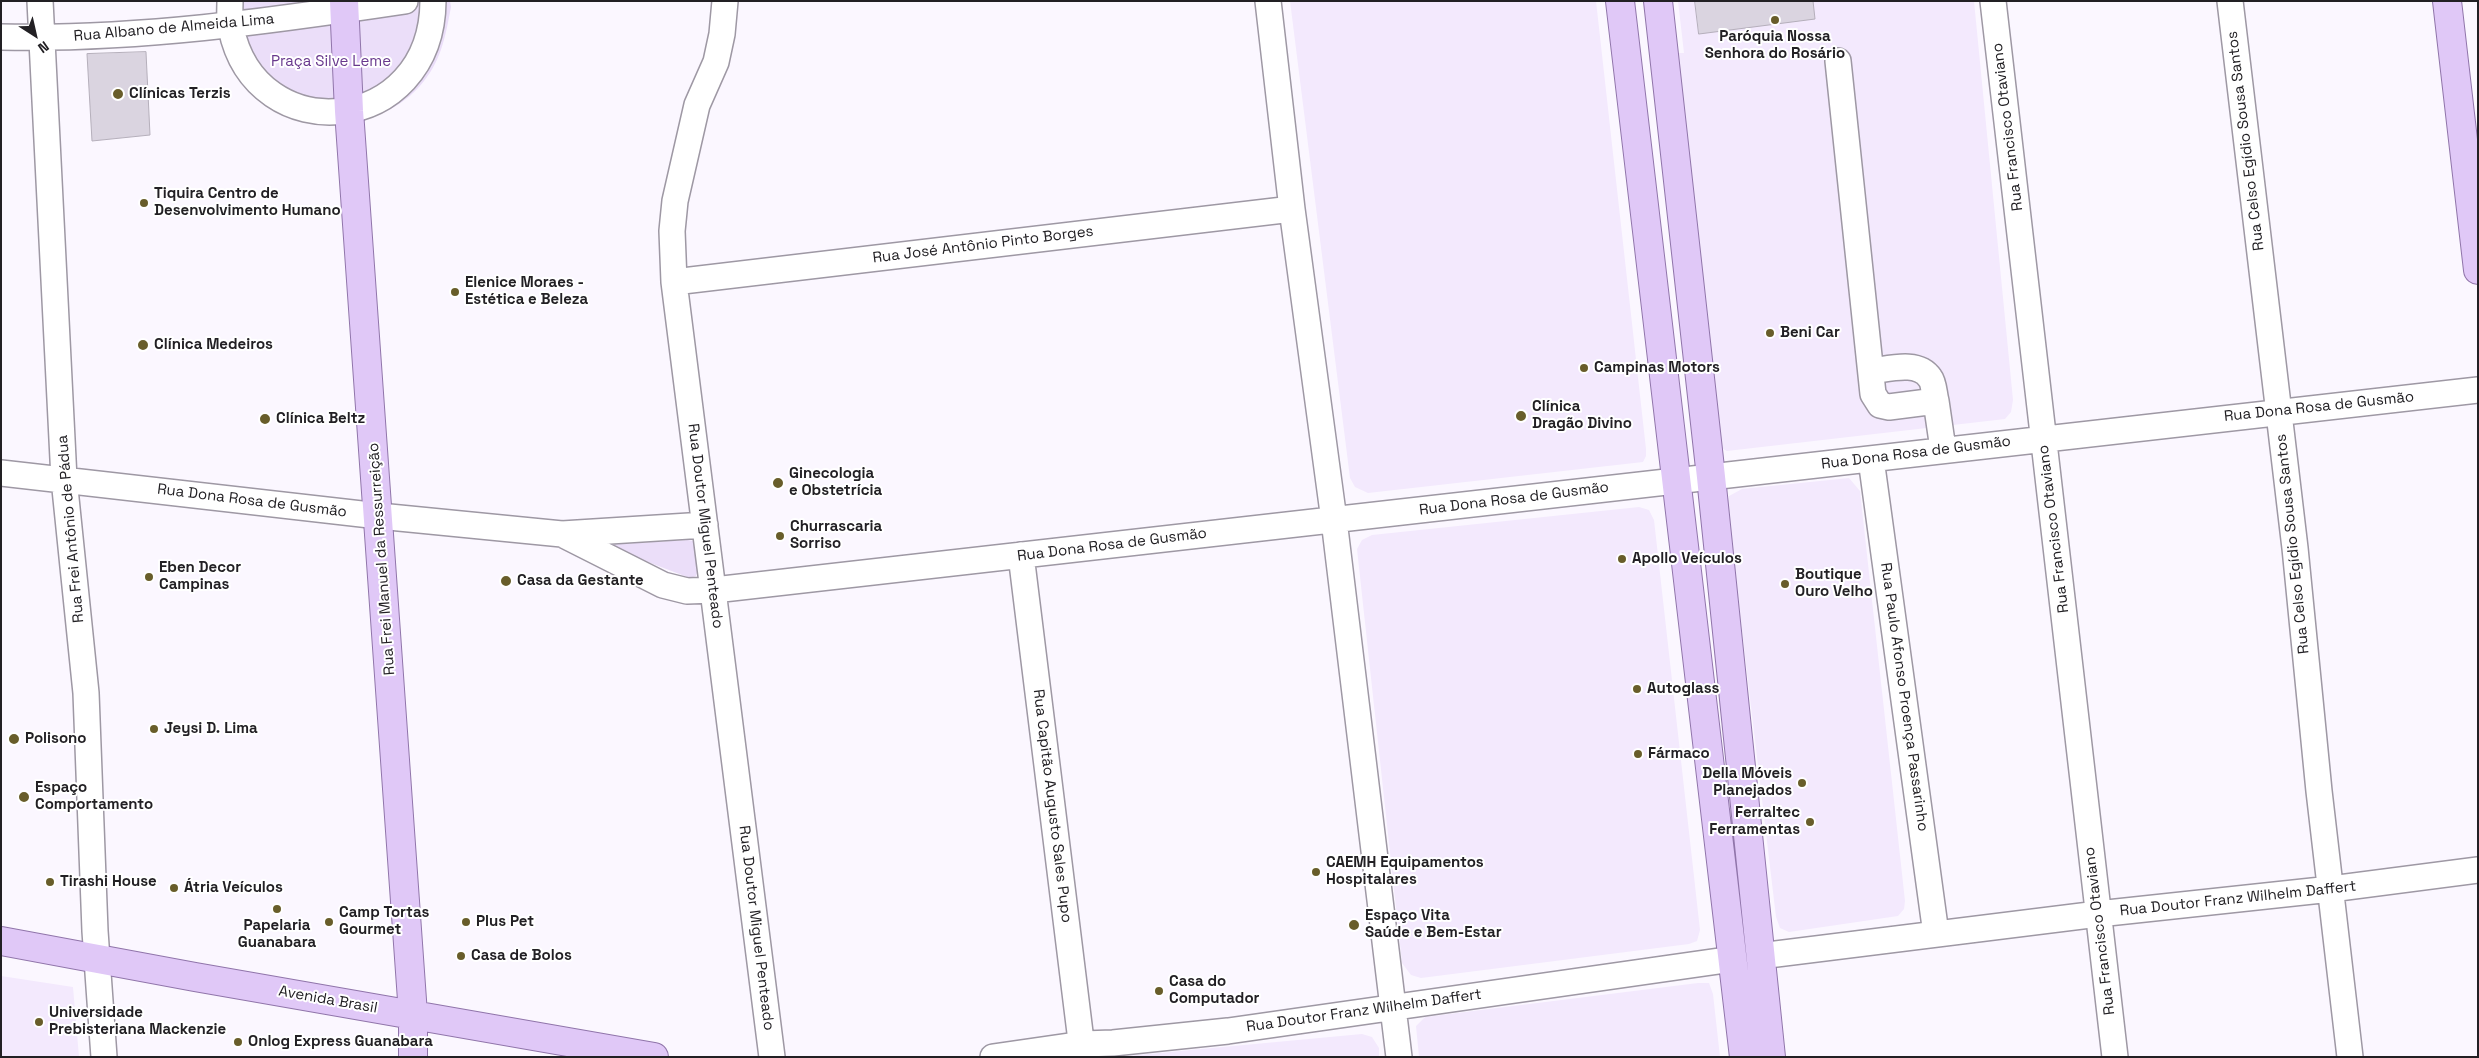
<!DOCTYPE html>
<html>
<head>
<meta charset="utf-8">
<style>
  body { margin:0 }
  #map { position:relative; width:2479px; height:1058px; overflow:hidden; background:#fbf7ff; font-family:"Space Grotesk",sans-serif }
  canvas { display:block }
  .frame { position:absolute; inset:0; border:2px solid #222024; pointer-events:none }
  .north { position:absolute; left:10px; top:10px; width:50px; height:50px; -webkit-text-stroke:4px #fff; paint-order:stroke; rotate:145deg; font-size:14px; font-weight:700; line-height:20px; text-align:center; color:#222024 }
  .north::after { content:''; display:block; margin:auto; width:18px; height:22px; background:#222024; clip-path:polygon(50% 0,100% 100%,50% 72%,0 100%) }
</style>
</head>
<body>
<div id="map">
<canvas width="2479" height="1058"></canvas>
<div class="frame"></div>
<div class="north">N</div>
</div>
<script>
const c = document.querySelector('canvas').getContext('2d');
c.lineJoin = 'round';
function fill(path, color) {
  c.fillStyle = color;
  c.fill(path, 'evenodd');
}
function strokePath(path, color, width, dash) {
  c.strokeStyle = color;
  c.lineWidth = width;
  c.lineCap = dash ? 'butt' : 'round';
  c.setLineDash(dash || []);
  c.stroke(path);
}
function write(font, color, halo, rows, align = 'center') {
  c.font = font + ' "Space Grotesk",sans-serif';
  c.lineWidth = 4;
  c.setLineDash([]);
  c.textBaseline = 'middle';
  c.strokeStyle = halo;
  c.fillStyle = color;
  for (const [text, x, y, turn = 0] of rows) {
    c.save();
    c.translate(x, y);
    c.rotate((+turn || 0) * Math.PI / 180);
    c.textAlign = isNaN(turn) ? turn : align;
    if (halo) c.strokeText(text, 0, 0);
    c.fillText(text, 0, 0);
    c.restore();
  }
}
fill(new Path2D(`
  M1290,1H1596L1646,449V456L1643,462L1368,493L1355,487L1350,478Z
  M1678,1H1974L2013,400L2011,412L2005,419L1727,451L1723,449L1720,444L1678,53H1684Z
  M1849,478L1860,491L1905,901L1904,909L1898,916L1789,932L1780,928L1776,917L1727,505L1729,496L1742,489Z
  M1639,507L1649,510L1654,520L1700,930L1697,941L1689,944L1421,978L1411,975L1402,963L1357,549L1362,540L1372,535Z
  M1,976L73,987L79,1057H1Z
  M1698,983H1709L1713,994L1720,1057H1419L1416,1026L1425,1017Z
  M1362,1034L1372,1037L1379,1048V1057H1116Z`), '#f3e9fd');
fill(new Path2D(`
  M217,1H450L451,7C446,33 442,59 424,81C376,142 276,135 235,70C221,49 219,25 217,1Z
  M688,540L693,541C699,550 700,567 696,576L690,578L603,545Z`), '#ebdef9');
const building = new Path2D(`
  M1695,1H1813L1815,19L1699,34Z
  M146,52L150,135L92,141L87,54Z`);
fill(building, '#dad4e0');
strokePath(building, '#b5afbb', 1);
const minor = new Path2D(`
  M40,1L64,479L86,693L95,931L104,1057
  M230,1C230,10 229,19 231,28C256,151 432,136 433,1
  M725,1L722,34L716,62L697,105L675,201L672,231L674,282L772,1057
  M1268,1L1292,209L1334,520L1399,1057
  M1993,1L2115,1057
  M2230,1L2295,548L2319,791L2350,1057
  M1,37C136,40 271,21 405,1
  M1838,61L1873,394L1880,405L1889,407L1936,401L1943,449
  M674,282L1292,209
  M1871,371C1889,369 1918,360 1930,378C1934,383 1934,394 1936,401
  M1871,459L1936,934
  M1,473L379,516L562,534L705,525
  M562,534L663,585L687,591L714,590L2478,390
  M1021,555L1083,1057
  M1760,956L2098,914L2331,889L2478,870
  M993,1057L1083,1044L1113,1043L1228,1031L1733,959`);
const major = new Path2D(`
  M344,1L349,111L413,1014V1057
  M1620,1L1744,1057
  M1658,1L1711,477L1771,1057
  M2447,1L2478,270
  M1,941L195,977L654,1057`);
strokePath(minor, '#9e98a4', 28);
strokePath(major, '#9075aa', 30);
strokePath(minor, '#fff', 25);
strokePath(major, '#e0c8f7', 28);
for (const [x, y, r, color] of [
  [1775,20,5,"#685d2a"],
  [118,94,6,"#685d2a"],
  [144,203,5,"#685d2a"],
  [455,292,5,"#685d2a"],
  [1770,333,5,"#685d2a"],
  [143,345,6,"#685d2a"],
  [1584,368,5,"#685d2a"],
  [1521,416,6,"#685d2a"],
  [265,419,6,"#685d2a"],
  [778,483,6,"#685d2a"],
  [780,536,5,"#685d2a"],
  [1622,559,5,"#685d2a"],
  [149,577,5,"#685d2a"],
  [506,581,6,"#685d2a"],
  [1785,584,5,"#685d2a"],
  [1637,689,5,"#685d2a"],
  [154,729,5,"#685d2a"],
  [14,739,6,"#685d2a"],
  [1638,754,5,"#685d2a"],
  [1802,783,5,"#685d2a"],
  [24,797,6,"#685d2a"],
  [1810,822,5,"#685d2a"],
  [1316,872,5,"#685d2a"],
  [50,882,5,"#685d2a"],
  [174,888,5,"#685d2a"],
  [277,909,5,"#685d2a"],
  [329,922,5,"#685d2a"],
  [466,922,5,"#685d2a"],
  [1354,925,6,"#685d2a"],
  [461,956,5,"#685d2a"],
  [1159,991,5,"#685d2a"],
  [39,1022,5,"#685d2a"],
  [238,1042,5,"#685d2a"]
]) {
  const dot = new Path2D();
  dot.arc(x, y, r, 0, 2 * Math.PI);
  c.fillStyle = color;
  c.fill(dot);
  strokePath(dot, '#fff', 2);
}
write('15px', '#222024', '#fff', [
  ["Rua Albano de Almeida Lima",174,28,-5],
  ["Rua Francisco Otaviano",2008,127,-97],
  ["Rua Celso Egídio Sousa Santos",2246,141,-97],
  ["Rua José Antônio Pinto Borges",983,245,-7],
  ["Rua Dona Rosa de Gusmão",2319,407,-6],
  ["Rua Dona Rosa de Gusmão",1916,453,-7],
  ["Rua Dona Rosa de Gusmão",1514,499,-7],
  ["Rua Dona Rosa de Gusmão",252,501,7],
  ["Rua Doutor Miguel Penteado",705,526,83],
  ["Rua Frei Antônio de Pádua",71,529,-95],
  ["Rua Francisco Otaviano",2054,529,-97],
  ["Rua Celso Egídio Sousa Santos",2293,544,-96],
  ["Rua Dona Rosa de Gusmão",1112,545,-7],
  ["Rua Frei Manuel da Ressurreição",382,559,-94],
  ["Rua Paulo Afonso Proença Passarinho",1904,697,82],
  ["Rua Capitão Augusto Sales Pupo",1052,806,83],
  ["Rua Doutor Franz Wilhelm Daffert",2238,899,-6],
  ["Rua Doutor Miguel Penteado",756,928,83],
  ["Rua Francisco Otaviano",2100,931,-97],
  ["Avenida Brasil",328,1000,10],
  ["Rua Doutor Franz Wilhelm Daffert",1364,1011,-8]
]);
write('bold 15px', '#222024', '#fff', [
  ["Paróquia Nossa",1775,37,"center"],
  ["Senhora do Rosário",1775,54,"center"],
  ["Clínicas Terzis",129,94],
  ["Tiquira Centro de",154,194],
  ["Desenvolvimento Humano",154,211],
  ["Elenice Moraes -",465,283],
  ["Estética e Beleza",465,300],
  ["Beni Car",1780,333],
  ["Clínica Medeiros",154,345],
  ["Campinas Motors",1594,368],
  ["Clínica",1532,407],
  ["Dragão Divino",1532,424],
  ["Clínica Beltz",276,419],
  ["Ginecologia",789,474],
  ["e Obstetrícia",789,491],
  ["Churrascaria",790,527],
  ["Sorriso",790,544],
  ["Apollo Veículos",1632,559],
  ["Eben Decor",159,568],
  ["Campinas",159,585],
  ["Boutique",1795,575],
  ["Ouro Velho",1795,592],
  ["Casa da Gestante",517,581],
  ["Autoglass",1647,689],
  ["Jeysi D. Lima",164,729],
  ["Polisono",25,739],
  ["Fármaco",1648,754],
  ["Della Móveis",1792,774,"right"],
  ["Planejados",1792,791,"right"],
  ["Espaço",35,788],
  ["Comportamento",35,805],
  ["Ferraltec",1800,813,"right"],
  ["Ferramentas",1800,830,"right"],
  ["CAEMH Equipamentos",1326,863],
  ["Hospitalares",1326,880],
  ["Tirashi House",60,882],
  ["Átria Veículos",184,888],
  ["Camp Tortas",339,913],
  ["Gourmet",339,930],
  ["Espaço Vita",1365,916],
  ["Saúde e Bem-Estar",1365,933],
  ["Plus Pet",476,922],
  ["Papelaria",277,926,"center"],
  ["Guanabara",277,943,"center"],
  ["Casa de Bolos",471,956],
  ["Casa do",1169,982],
  ["Computador",1169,999],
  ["Universidade",49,1013],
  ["Prebisteriana Mackenzie",49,1030],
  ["Onlog Express Guanabara",248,1042]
], 'left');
write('15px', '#68388d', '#fff', [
  ["Praça Silve Leme",331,62]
]);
</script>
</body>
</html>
